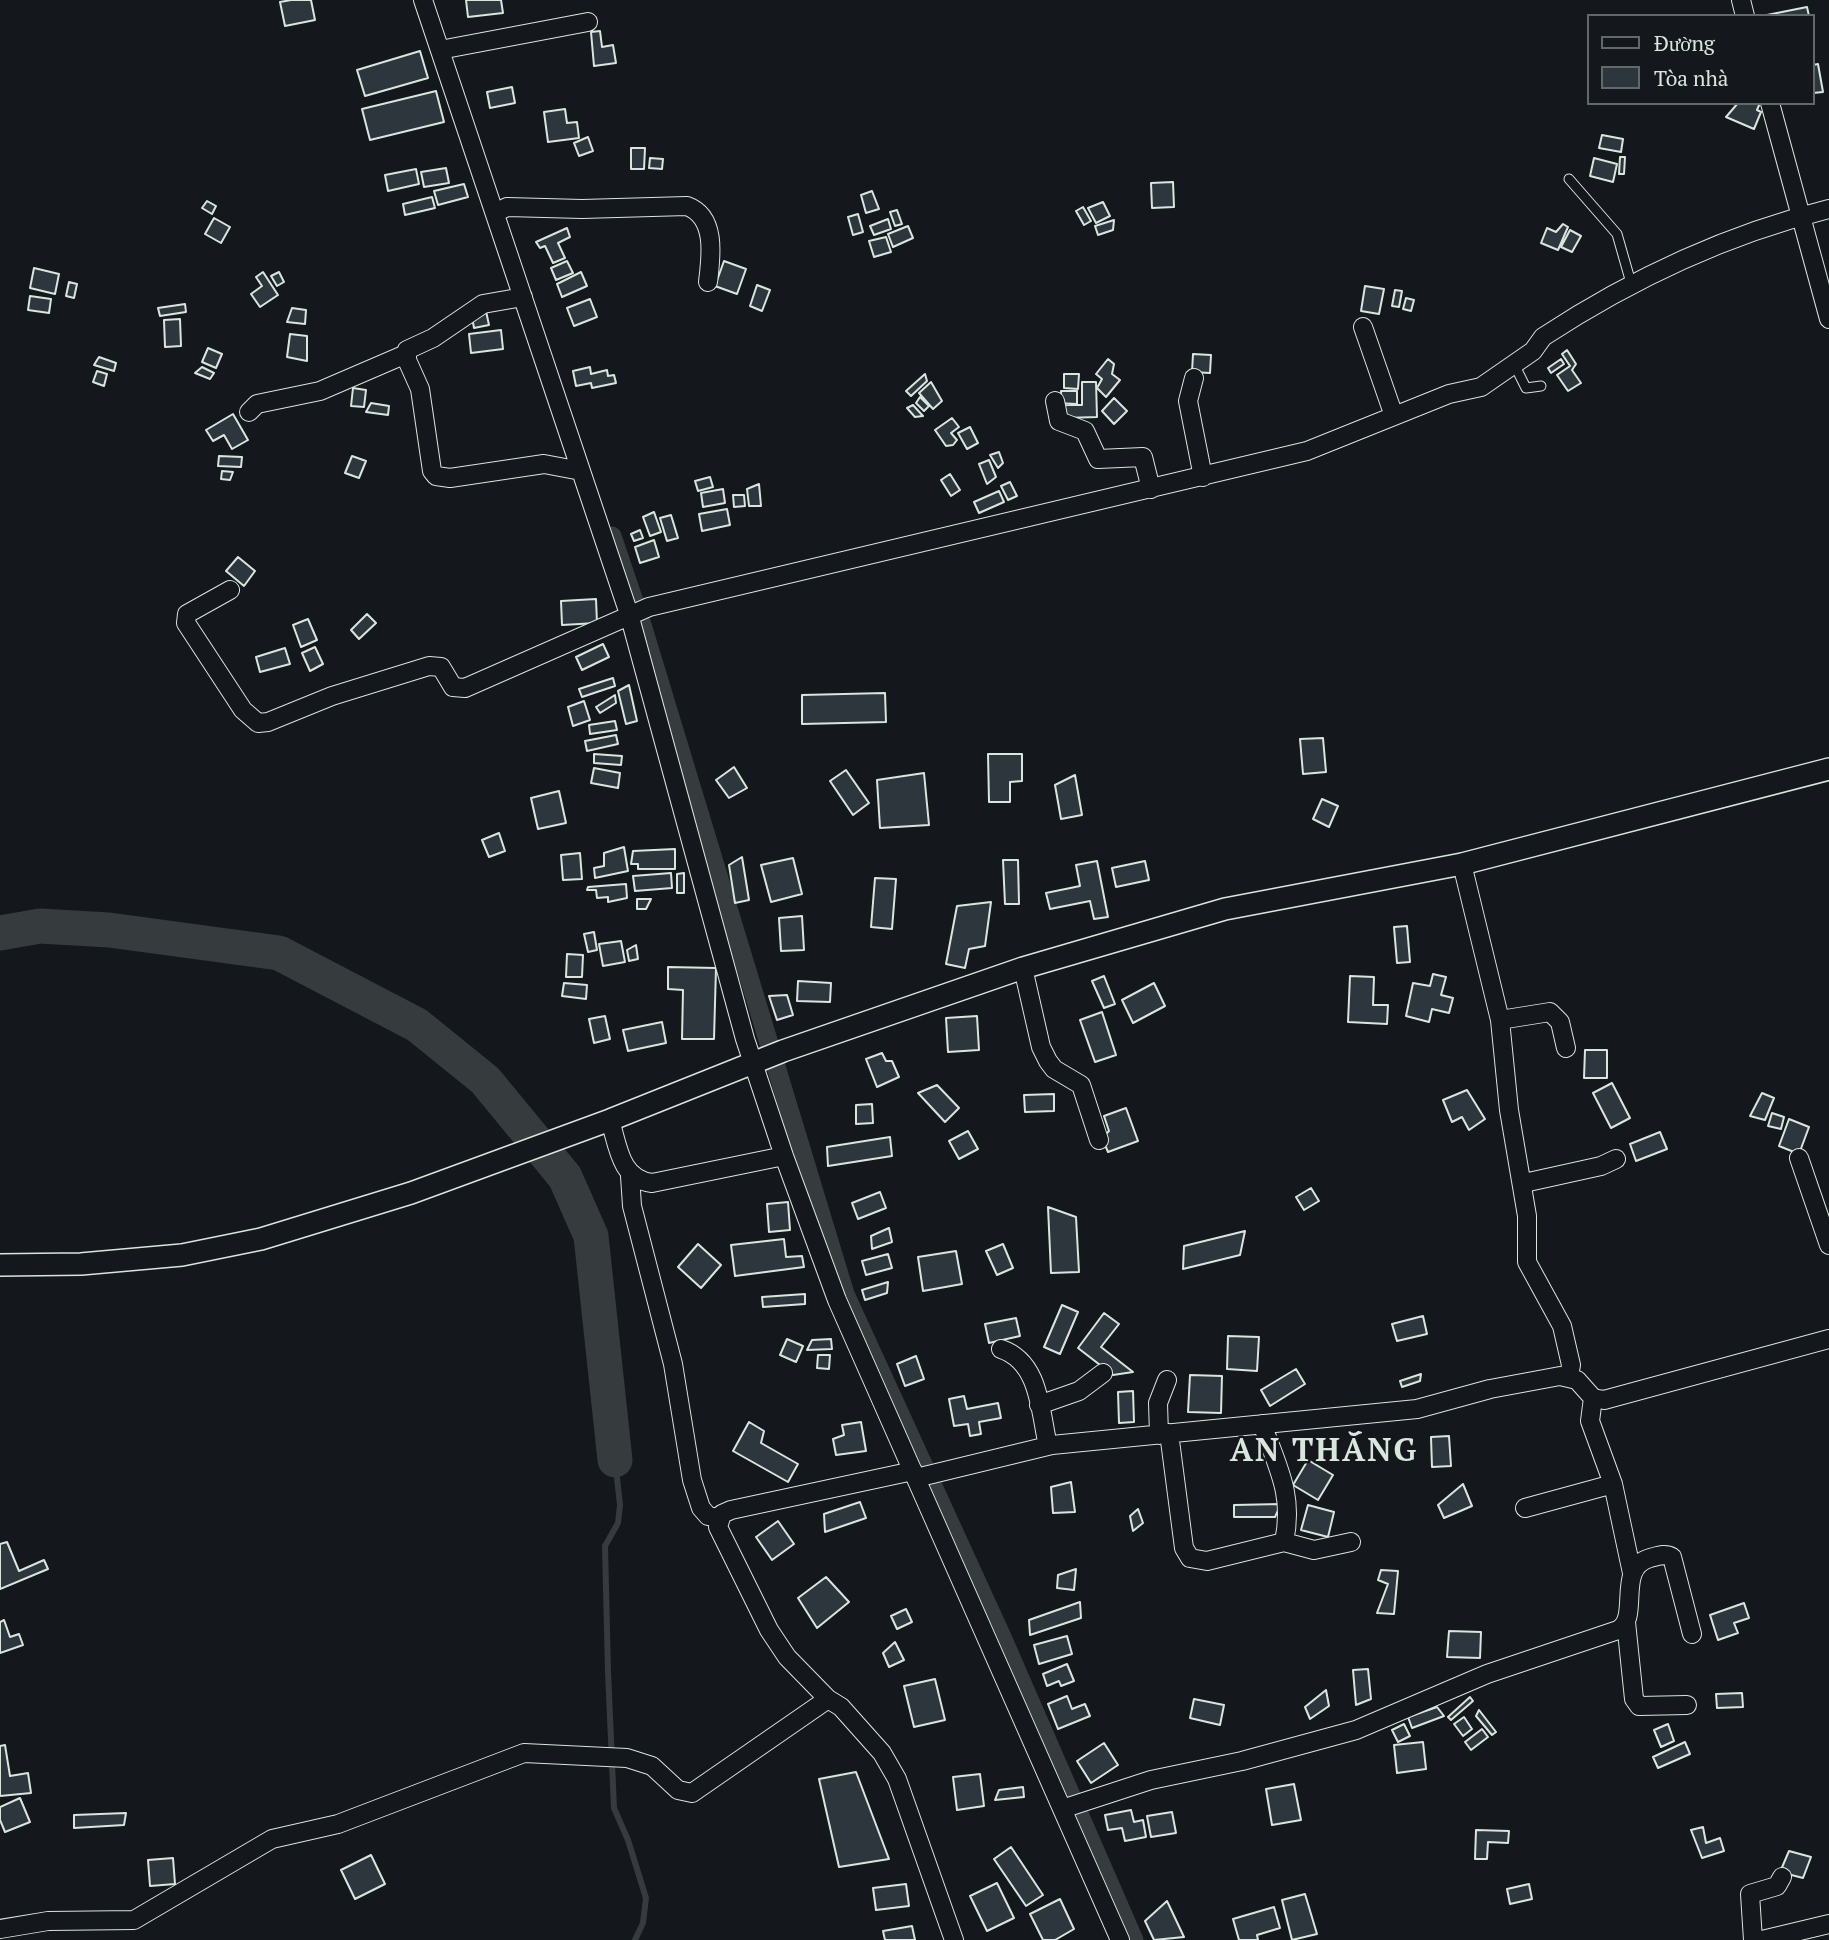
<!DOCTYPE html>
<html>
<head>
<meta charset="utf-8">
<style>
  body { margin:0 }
  #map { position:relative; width:1829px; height:1940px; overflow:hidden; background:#14181c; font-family:"PT Serif",serif }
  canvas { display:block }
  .legend { position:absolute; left:1587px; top:14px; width:228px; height:91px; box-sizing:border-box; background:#14181c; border:2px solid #626a69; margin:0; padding:9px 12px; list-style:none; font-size:21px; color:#d8e6dc }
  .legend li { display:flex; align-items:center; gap:14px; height:35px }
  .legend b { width:35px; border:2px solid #626a69 }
</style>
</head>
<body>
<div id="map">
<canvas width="1829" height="1940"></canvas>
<ul class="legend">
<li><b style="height:9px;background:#14181c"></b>Đường</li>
<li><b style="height:19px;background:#2c363c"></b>Tòa nhà</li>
</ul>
</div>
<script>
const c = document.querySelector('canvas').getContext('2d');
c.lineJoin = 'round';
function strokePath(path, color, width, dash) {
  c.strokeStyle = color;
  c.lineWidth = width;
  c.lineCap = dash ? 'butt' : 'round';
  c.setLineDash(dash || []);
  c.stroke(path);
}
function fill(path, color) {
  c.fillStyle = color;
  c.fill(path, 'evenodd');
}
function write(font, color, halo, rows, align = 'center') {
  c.font = font + ' "PT Serif",serif';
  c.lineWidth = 5;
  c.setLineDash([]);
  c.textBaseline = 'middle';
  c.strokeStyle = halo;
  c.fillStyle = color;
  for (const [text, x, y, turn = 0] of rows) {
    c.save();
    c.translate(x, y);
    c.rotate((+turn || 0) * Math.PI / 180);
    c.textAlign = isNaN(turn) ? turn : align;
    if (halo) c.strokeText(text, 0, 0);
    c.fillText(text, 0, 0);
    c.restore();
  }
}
strokePath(new Path2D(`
  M615,1460L620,1505L618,1523L605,1546L608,1672L614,1808L628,1840L646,1898L643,1923L635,1940`), '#363b3e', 6);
strokePath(new Path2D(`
  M612,536L643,628L845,1294L1002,1637L1134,1940`), '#363b3e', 19);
strokePath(new Path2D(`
  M0,933L40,926L109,930L279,953L417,1025L485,1080L565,1177L591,1236L615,1460`), '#363b3e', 35);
const building = new Path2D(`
  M291,0H311L315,20L285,26L280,2Z
  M466,0H501L503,13L468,17Z
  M1807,7L1809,16L1767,15Z
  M600,31L602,47L613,45L616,63L594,66L591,32Z
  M420,51L428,78L365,96L357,70Z
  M1818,64L1823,92L1813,93V65Z
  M512,87L515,103L490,108L487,92Z
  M436,91L444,122L370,140L362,109Z
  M1738,103H1760L1757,110L1761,112L1754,129L1726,117Z
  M565,109L567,123L577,122L579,138L548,142L544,112Z
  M1602,135L1623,139L1621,152L1599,148Z
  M588,137L593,151L579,156L574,143Z
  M631,148H645L644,169H631Z
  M1620,157H1625L1624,174H1619Z
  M650,158L663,159L662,169L649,168Z
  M1594,158L1617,164L1613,182L1590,176Z
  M446,168L449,183L424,187L421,172Z
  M416,169L419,184L388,191L385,175Z
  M1173,182L1174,207L1152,208L1151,183Z
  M464,184L468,197L438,205L434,191Z
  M872,191L879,209L866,213L861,195Z
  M432,197L435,208L405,215L403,204Z
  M207,201L216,206L212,214L202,208Z
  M1103,202L1110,216L1096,223L1088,208Z
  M1083,207L1091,221L1084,225L1076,211Z
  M897,210L902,224L895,226L890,212Z
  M858,214L863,232L853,235L848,217Z
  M214,218L230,227L221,243L205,234Z
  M888,219L891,229L874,235L870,226Z
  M1114,220L1113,230L1098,235L1095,226Z
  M1563,224L1568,227L1558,250L1541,243L1547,228L1556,232Z
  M908,226L913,238L893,247L888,234Z
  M567,228L570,237L558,243L565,258L553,263L545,246L540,248L536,242Z
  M1570,230L1581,236L1572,252L1561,247Z
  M886,237L891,252L874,257L869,241Z
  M567,261L573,273L556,280L551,268Z
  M724,261L746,269L737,294L715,286Z
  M34,268L59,274L55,294L30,288Z
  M263,272L278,295L260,307L251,294L262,286L256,277Z
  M279,272L284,282L277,286L271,276Z
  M581,272L587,286L562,297L557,284Z
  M69,282L77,284L74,298L66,296Z
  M757,285L770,290L762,311L750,306Z
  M1365,286L1384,289L1379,314L1361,311Z
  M1395,290L1402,291L1399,307L1392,306Z
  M30,296L51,299L49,313L28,310Z
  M1406,298L1414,300L1411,311L1403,309Z
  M590,299L597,317L574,326L567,308Z
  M185,304L186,312L160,316L158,308Z
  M292,308L306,310L305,324L287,322Z
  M486,311L489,325L474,328L472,317Z
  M180,319L181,346L165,347L164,320Z
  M501,330L503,349L471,353L469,334Z
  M290,334L307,336V361L287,357Z
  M208,348L222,354L216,368L202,362Z
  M1567,350L1576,364L1572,370L1581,383L1568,391L1557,375L1570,366L1562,354Z
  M1193,354L1211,355L1210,373L1192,372Z
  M99,357L116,363L114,371L94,365Z
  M1108,359L1114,364L1112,374L1120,380L1106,397L1097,388L1102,379L1096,374Z
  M1561,359L1564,364L1551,373L1548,368Z
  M202,367L214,373L210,379L195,373Z
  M590,367L591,374L607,370L608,376L614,375L616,383L592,388L591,383L576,386L573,371Z
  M97,371L107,374L104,386L93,382Z
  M925,374L927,381L911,396L906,391Z
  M1064,374H1079L1078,389L1064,388Z
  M931,382L942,401L933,409L919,393Z
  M1082,382H1096L1097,417L1065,418V405H1082Z
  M353,388L366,390L364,407L351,406Z
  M1061,391H1077V404L1056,403L1057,395H1061Z
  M920,397L929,406L924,411L916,403Z
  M1114,398L1127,411L1114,424L1102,411Z
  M371,403L389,406L388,415L366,412Z
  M913,405L923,416L915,417L907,408Z
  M233,414L248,440L232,449L224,435L213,441L206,430Z
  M952,418L959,427L951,433L957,440L953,445L946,446L935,430Z
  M970,427L978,443L967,449L958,433Z
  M999,452L1003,463L998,468L990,455Z
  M219,456L242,457L241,467L218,466Z
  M352,456L366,461L359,478L345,473Z
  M989,460L996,477L987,484L979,464Z
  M222,471L233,472L230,480L221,479Z
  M950,474L960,490L951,496L941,480Z
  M710,477L713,487L698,491L695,481Z
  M1010,482L1017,496L1008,500L1001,486Z
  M759,484L761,506H749L747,489Z
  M723,489L725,503L703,507L701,493Z
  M999,491L1004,502L979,513L974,502Z
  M733,495H744L745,506L734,507Z
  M727,509L730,525L702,531L699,514Z
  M654,512L661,532L650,536L643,517Z
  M671,515L678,538L667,541L660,518Z
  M640,530L643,538L634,541L631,534Z
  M654,540L659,557L640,563L635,547Z
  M238,557L255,571L244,586L226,571Z
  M596,599L597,623L562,625L561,601Z
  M367,614L376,623L359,639L351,630Z
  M308,619L317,640L301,647L293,625Z
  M603,644L609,657L582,670L576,657Z
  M315,647L323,664L310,671L302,653Z
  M285,648L290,664L260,672L256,657Z
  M613,678L615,686L582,697L579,689Z
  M629,685L637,721L626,724L618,691Z
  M885,693L886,722L802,724V695Z
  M615,695L616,703L600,713L596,707Z
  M584,701L590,720L573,726L568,707Z
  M615,721L617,730L590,734L589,725Z
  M616,735L618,744L587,751L585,741Z
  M1323,738L1326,772L1303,774L1300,739Z
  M594,754L622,756L621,765L594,763Z
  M988,754H1022V781L1010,782V802H989Z
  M734,767L747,788L729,798L716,780Z
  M594,768L620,773L618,788L591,783Z
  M846,770L869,803L853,815L830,781Z
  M924,773L929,825L880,828L877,780Z
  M1075,775L1082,815L1061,819L1055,785Z
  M559,791L566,823L538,829L531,798Z
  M1322,799L1338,806L1329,827L1313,819Z
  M499,833L505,851L489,857L482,840Z
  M624,847L628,871L595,878L594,868L604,866V853Z
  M675,849V869H638V864H631L633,851Z
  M580,853L582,879L563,880L561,855Z
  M742,857L749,900L735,903L729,865Z
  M793,858L802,894L771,902L761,865Z
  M1003,860H1018L1019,904H1005Z
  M1097,861L1108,917L1094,919L1090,901L1050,909L1046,893L1080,886L1076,865Z
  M1145,861L1149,880L1116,887L1112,868Z
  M671,873L672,888L635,891L633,876Z
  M684,873V893H677V874Z
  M875,878L896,879L892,929L871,927Z
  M626,884L627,898L608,902V897L597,898L596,890H587L588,887Z
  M637,899H651L646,909H637Z
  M991,902L985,946L969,949L965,968L946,964L957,906Z
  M802,916L804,950L781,951L779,918Z
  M1407,926L1410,962L1397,963L1394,927Z
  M594,932L597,950L588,952L584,934Z
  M621,941L625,962L603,966L599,944Z
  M636,945L638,959L629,961L627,950Z
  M567,954L583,955L582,977H566Z
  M668,967L716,968L714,1039H682L683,990L668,989Z
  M1433,974L1446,977L1441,995L1453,998L1449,1013L1432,1009L1429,1022L1406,1016L1413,983L1430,986Z
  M1104,976L1115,1004L1104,1008L1092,981Z
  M1350,976L1374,977L1373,1005H1388L1387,1024L1348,1022Z
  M798,981L831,983L830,1002L797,1001Z
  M564,983L587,985L586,999L562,996Z
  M1154,983L1165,1006L1133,1023L1122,1000Z
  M787,995L793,1015L777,1020L769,996Z
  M1102,1012L1116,1055L1095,1062L1080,1020Z
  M605,1016L610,1039L594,1043L589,1019Z
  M977,1016L979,1050L948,1052L946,1018Z
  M662,1022L666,1043L628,1051L623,1030Z
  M1585,1050H1607V1078H1584Z
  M882,1053L886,1061H892L899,1077L877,1087L866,1059Z
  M1612,1083L1630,1118L1611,1128L1593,1093Z
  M937,1085L959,1108L945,1122L918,1093Z
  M1467,1090L1485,1119L1469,1130L1462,1117L1452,1122L1443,1100Z
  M1762,1093L1774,1098L1765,1120L1750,1116Z
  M1054,1094V1111L1025,1112L1024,1095Z
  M872,1104L873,1123L856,1124V1105Z
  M1126,1108L1138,1141L1108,1152L1102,1138L1109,1131L1104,1116Z
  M1772,1113L1784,1117L1781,1129L1768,1126Z
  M1789,1119L1809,1127L1799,1154L1779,1146Z
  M968,1131L978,1149L959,1159L949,1141Z
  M1660,1132L1667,1149L1636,1161L1630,1144Z
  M890,1137L892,1156L828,1166L827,1147Z
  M1311,1188L1319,1201L1304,1210L1296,1197Z
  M880,1192L886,1208L858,1219L852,1203Z
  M788,1202L790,1230L769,1232L767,1204Z
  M1048,1207L1076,1217L1079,1272L1051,1273Z
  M889,1228L892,1242L872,1249L871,1236Z
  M1245,1231L1240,1255L1183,1269L1184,1246Z
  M784,1239L786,1257L802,1256L804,1267L735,1276L731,1245Z
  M698,1244L721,1265L701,1288L678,1267Z
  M1003,1244L1013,1268L997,1275L986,1251Z
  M956,1251L962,1284L923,1291L918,1257Z
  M888,1254L892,1268L866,1275L862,1261Z
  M888,1282L887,1293L865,1300L862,1290Z
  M805,1294V1304L763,1307L762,1297Z
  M1062,1305L1078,1312L1060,1354L1044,1347Z
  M1104,1313L1119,1324L1101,1347L1133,1372L1113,1375L1078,1348Z
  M1423,1316L1427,1334L1397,1341L1392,1324Z
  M1016,1318L1020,1336L989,1343L985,1324Z
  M1228,1336L1259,1337L1257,1371L1227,1369Z
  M787,1339L803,1346L796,1362L780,1355Z
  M831,1339L832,1349L807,1350L812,1340Z
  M818,1355H830L829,1369L817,1368Z
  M916,1356L924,1379L905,1386L897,1364Z
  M1296,1369L1305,1384L1270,1406L1261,1390Z
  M1421,1374L1420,1381L1402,1387L1400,1381Z
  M1190,1375L1222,1376L1221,1413L1188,1412Z
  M1133,1391L1134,1422L1119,1423L1118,1392Z
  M964,1396L967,1409L998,1403L1001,1418L979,1422L981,1434L970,1436L968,1424L954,1426L949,1399Z
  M749,1422L764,1431L761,1443L798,1464L788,1482L733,1451Z
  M861,1422L866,1451L836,1455L833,1439L844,1435L842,1425Z
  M1449,1436L1451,1466L1432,1467L1431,1437Z
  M1308,1460L1333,1475L1318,1500L1293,1485Z
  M1071,1482L1075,1512L1053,1513L1051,1487Z
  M1463,1484L1472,1506L1444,1518L1438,1505Z
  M860,1502L866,1518L825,1532L824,1514Z
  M1281,1504L1275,1517H1234V1505Z
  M1308,1505L1334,1512L1328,1537L1301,1530Z
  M1138,1509L1143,1523L1133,1531L1130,1516Z
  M778,1521L794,1544L772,1560L756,1537Z
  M7,1542L19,1571L44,1560L48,1569L0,1589V1544Z
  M1076,1569L1074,1590L1057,1588L1058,1575Z
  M1381,1570L1398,1571L1394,1614L1377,1613L1388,1584L1378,1580Z
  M826,1577L849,1602L817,1628L798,1598Z
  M1080,1602L1081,1618L1030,1635L1029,1620Z
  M1744,1603L1749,1618L1734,1623L1738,1633L1718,1640L1710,1615Z
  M906,1609L912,1622L897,1629L891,1616Z
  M4,1620L10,1637L19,1634L23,1645L0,1653V1622Z
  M1449,1631L1481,1632L1480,1658L1447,1657Z
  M1067,1636L1072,1654L1039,1664L1034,1645Z
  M895,1642L904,1660L889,1667L883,1653Z
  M1067,1664L1074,1681L1061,1686L1059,1681L1047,1686L1043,1674Z
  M1368,1669L1371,1699L1356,1705L1353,1670Z
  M935,1679L945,1720L914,1727L904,1686Z
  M1326,1690L1329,1706L1310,1719L1305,1707Z
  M1742,1693L1743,1707L1717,1708L1716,1694Z
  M1067,1696L1072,1709L1085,1704L1090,1716L1058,1729L1048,1704Z
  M1470,1697L1473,1701L1451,1720L1448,1717Z
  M1194,1699L1224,1705L1220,1725L1190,1718Z
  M1437,1707L1444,1716L1412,1728L1408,1717Z
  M1479,1710L1496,1732L1492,1735L1476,1716Z
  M1464,1717L1472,1729L1463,1736L1454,1724Z
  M1404,1724L1410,1736L1398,1742L1392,1730Z
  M1668,1724L1674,1741L1661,1747L1654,1730Z
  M1482,1729L1488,1737L1471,1750L1465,1742Z
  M1423,1742L1426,1769L1397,1773L1394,1745Z
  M1685,1742L1690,1754L1658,1768L1653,1757Z
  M1104,1743L1118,1765L1091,1783L1077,1761Z
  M5,1745L10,1776L28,1773L31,1793L0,1796V1746Z
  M856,1772L889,1859L839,1867L819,1779Z
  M980,1774L984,1806L957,1810L953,1777Z
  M1294,1784L1301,1820L1272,1825L1266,1789Z
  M1023,1787L1024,1797L995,1800L999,1790Z
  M20,1798L30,1822L5,1832L0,1820V1807Z
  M1131,1810L1134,1822L1143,1820L1146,1837L1125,1841L1122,1828L1108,1830L1105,1815Z
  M1172,1812L1176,1833L1151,1837L1147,1816Z
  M126,1813L124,1825L74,1828V1815Z
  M1703,1827L1706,1843L1720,1838L1724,1851L1702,1858L1691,1830Z
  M1476,1830L1509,1831L1508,1843L1488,1842L1487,1859H1475Z
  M1011,1847L1043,1895L1026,1906L994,1859Z
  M1789,1851L1811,1857L1803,1878L1780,1872Z
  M371,1855L385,1884L355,1899L341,1870Z
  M173,1858L175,1884L150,1886L148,1860Z
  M997,1883L1014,1918L987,1931L970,1896Z
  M906,1884L909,1906L876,1910L873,1888Z
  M1529,1884L1532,1899L1510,1904L1507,1889Z
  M1305,1894L1317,1934L1292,1940L1282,1900Z
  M1060,1899L1074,1929L1055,1940H1043L1030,1914Z
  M1167,1901L1184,1937L1154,1940L1145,1921Z
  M1274,1907L1280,1928L1257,1935L1258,1940H1239L1233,1919Z
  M912,1926L915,1940H885L883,1931Z`);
fill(building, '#2c363c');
strokePath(building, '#d8e6dc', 2);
const service = new Path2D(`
  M1569,179L1617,234L1631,283
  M1515,366L1526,388L1541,386`);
const minor = new Path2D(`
  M423,0L629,614L745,1039L784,1156L837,1300L1120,1940
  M1741,0L1745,16
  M440,50L588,22
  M1770,103L1829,319
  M495,213L507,207L582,209L687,206C717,217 711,257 708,282
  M523,297L483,304L433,338L407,350V360L420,389L432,471L436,476L450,478L544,464L581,471
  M1363,327L1394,416
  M1194,378L1188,401L1203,477
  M1055,401L1059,421L1085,431L1098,459L1143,457L1151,489
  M249,412L257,404L320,391L406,354
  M230,590L187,614L186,623L243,710L258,723L268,722L332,696L429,666L441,667L453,687L465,688L649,607L1307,451L1449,394L1481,387L1533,351L1543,337C1630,280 1728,234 1829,209
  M1462,864L1500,1020L1509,1110L1527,1216V1262L1562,1326L1571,1365L1569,1376
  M1023,968L1041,1047L1048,1061L1054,1069L1081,1085L1099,1140
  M1500,1020L1550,1012L1560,1022L1566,1048
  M610,1120C618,1146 620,1179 652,1183L784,1156
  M1799,1158L1829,1245
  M630,1176L632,1206L673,1364L692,1480L701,1508L708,1516L719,1518
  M1524,1183L1601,1166L1616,1159
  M1001,1349C1040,1362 1040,1411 1048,1446
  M1593,1398L1590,1421L1613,1484L1632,1573
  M1039,1405L1079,1391L1103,1373
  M1262,1424C1278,1468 1294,1495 1284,1542
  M1169,1433L1184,1548L1190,1558L1207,1561L1284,1542L1314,1550L1351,1542
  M1159,1435L1158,1403L1167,1380
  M913,1471L731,1510L722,1514L718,1527L769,1630L787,1657L828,1699L841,1707L882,1753L897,1779L954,1940
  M916,1478L1052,1445L1417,1409L1490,1389L1560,1376L1577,1380L1593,1398L1604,1400L1829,1339
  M1525,1508L1613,1484
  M1626,1622L1634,1699L1639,1706L1687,1705
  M1062,1809L1151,1780L1242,1761L1356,1730L1487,1674L1618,1630C1641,1618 1615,1568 1650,1558C1658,1556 1665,1553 1672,1557L1692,1634
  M0,1929L48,1921L134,1920L272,1839L338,1824L524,1753L627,1758L652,1766L678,1790L692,1793L828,1699
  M1753,1940L1750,1894L1777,1886L1782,1877
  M1762,1940L1829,1924`);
const tertiary = new Path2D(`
  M0,1265L81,1264L182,1255L261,1239L411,1193L610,1120L783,1051L1023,968L1225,909L1462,864L1829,769`);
strokePath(service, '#d8e6dc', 11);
strokePath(minor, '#d8e6dc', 20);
strokePath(tertiary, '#d8e6dc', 24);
strokePath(service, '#14181c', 9);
strokePath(minor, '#14181c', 18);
strokePath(tertiary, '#14181c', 21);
c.letterSpacing = '2px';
write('bold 32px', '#d8e6dc', '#14181c', [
  ["AN THẮNG",1324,1452]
]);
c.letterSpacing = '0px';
</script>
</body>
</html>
